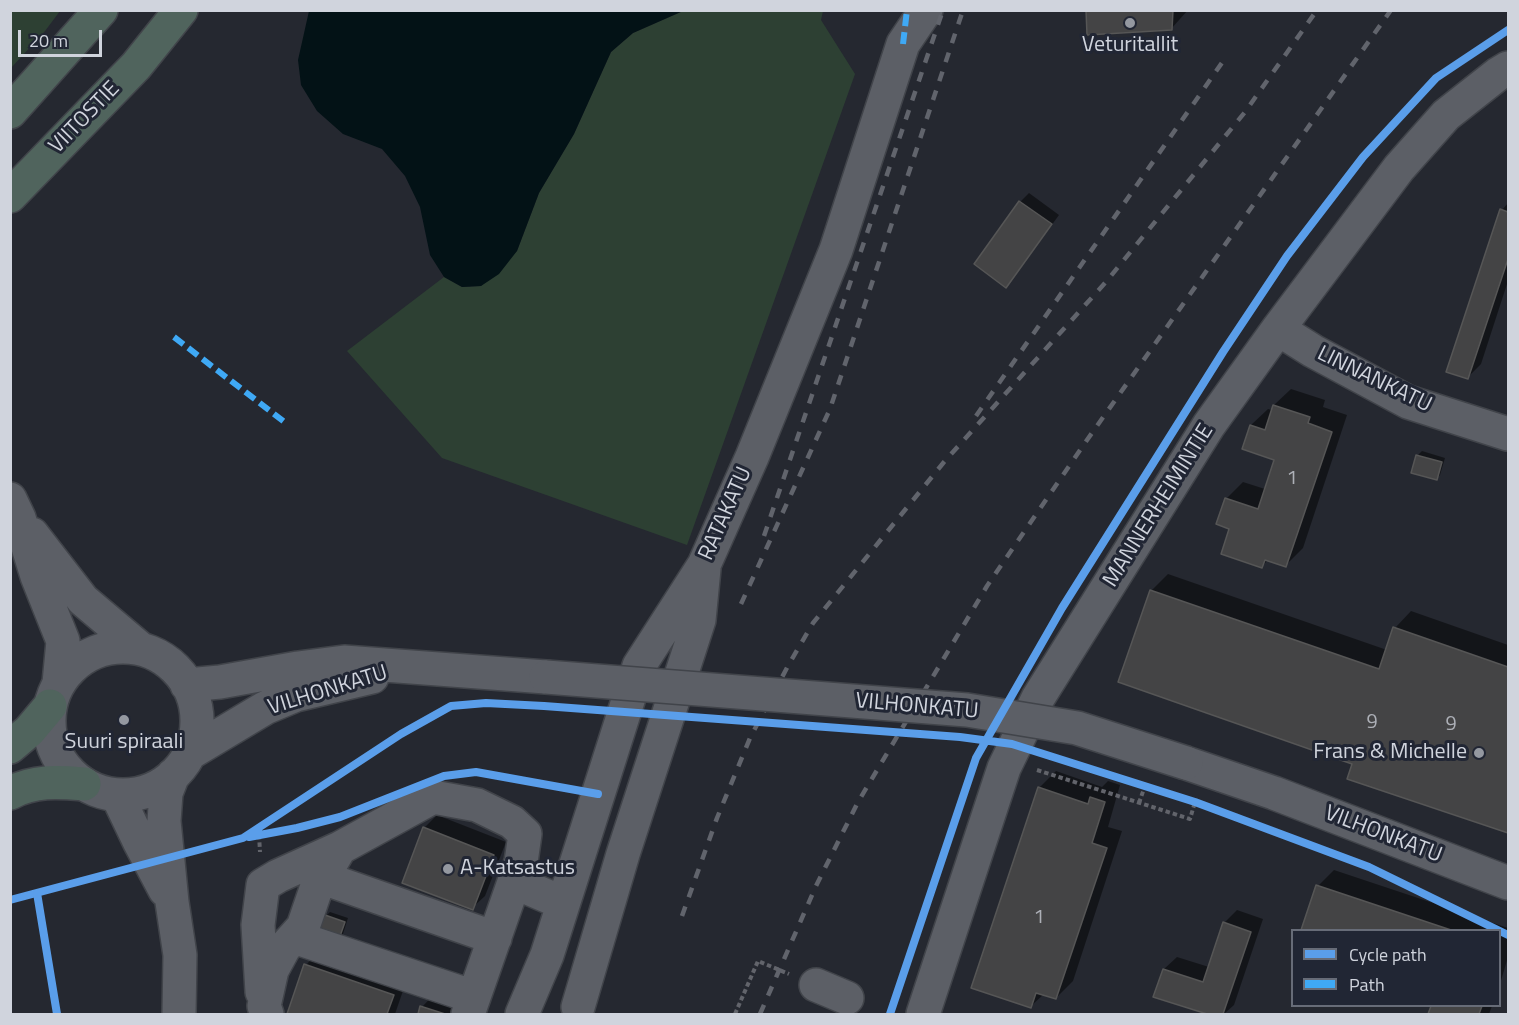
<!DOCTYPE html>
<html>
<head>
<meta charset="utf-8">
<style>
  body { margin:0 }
  #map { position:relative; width:1519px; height:1025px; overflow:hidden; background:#252830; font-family:"Titillium Web",sans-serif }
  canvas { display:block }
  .frame { position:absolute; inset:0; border:12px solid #d0d4dd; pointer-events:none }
  .legend { position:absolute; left:1291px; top:929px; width:210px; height:78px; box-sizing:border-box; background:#212634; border:2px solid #676c78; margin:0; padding:8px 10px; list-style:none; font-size:18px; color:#d0d4dd }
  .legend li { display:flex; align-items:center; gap:12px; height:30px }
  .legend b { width:30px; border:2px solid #676c78 }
  .scale { position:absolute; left:18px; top:30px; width:84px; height:27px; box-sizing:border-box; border:3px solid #d0d4dd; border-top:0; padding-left:8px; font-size:18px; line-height:21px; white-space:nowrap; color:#d0d4dd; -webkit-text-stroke:4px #212634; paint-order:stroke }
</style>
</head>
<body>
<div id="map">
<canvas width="1519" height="1025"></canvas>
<div class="frame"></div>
<ul class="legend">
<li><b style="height:8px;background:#5a9eea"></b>Cycle path</li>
<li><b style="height:8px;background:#3fa9f5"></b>Path</li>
</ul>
<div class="scale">20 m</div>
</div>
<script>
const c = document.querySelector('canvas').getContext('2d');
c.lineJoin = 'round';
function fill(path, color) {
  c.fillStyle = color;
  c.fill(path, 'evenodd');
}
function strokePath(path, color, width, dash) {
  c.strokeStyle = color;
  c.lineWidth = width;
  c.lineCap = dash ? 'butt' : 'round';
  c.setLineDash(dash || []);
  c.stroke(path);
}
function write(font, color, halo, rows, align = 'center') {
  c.font = font + ' "Titillium Web",sans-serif';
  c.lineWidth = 6;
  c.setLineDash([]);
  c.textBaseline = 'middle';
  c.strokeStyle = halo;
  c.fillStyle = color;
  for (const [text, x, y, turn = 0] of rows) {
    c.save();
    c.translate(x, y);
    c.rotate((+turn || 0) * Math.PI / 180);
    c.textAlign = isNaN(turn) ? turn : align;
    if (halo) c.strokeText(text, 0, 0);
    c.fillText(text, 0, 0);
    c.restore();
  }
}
fill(new Path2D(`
  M11,10L60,11L45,31L11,68Z
  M683,11H823L821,20L855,74L687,545L442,458L347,351L444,277L462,287L481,286L517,251L539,193L574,134L611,52L633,33Z`), '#2d4033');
fill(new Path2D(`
  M309,11V10L683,11L633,33L611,52L574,134L539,193L517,251L499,274L481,286L462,287L444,277L430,255L420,207L405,176L382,149L343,134L317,111L301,85L298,60Z`), '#031216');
fill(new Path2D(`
  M1087,10H1188L1171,29Z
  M1029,193L1059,215L1014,277L1006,286L976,264L1020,202Z
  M1508,203V281L1481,364L1468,377L1502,210Z
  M1291,389L1325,400L1323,407L1347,415L1303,548L1286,565L1269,559L1262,566L1231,528L1226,499L1243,482L1265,489L1276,459L1251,425L1268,409L1272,410L1274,405Z
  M1422,451L1445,458L1440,475L1436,479L1413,472L1418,455Z
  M1168,574L1387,650L1395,628L1411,611L1508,645V831L1349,778L1354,763L1151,591Z
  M1056,771L1102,787L1108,781L1120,785L1108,827L1122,831L1073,981L1056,998L1044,994L1030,1007L1039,788Z
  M437,815L506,842L485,896L472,908L424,828Z
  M1334,870L1508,928V957L1500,984V930H1303L1318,886Z
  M1237,910L1263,919L1234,1005L1224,1014H1211L1155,996L1164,969L1177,957L1209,967L1224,923Z
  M330,912L348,918L342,937L338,941L326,916Z
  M318,952L406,982L395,1014H288L306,965Z
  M438,990L464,999L459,1014H419L422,1007Z
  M1432,1006H1492L1489,1014H1429Z`), '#0007');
const building = new Path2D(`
  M1086,10H1173L1172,30L1087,35Z
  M1019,201L1052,224L1006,288L974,264Z
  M1500,209L1508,212V259L1468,379L1446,372Z
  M1273,405L1310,417L1308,423L1332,432L1286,567L1265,560L1262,568L1221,554L1229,529L1216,524L1225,498L1258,509L1274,460L1242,449L1250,425L1265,430Z
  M1416,455L1442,462L1437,480L1411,473Z
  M1150,590L1379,669L1393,627L1508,667V833L1347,779L1352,764L1118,682Z
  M1038,787L1088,804L1090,797L1105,802L1092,843L1107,848L1056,999L1036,993L1031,1008L971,988Z
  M423,827L494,855L473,910L402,883Z
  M1316,885L1451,930H1301Z
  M325,915L345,922L338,942L318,935Z
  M1223,922L1251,932L1223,1014H1207L1153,997L1163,969L1203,982Z
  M304,964L394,995L387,1014H287Z
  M420,1006L445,1014H418Z
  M1431,1006H1482L1479,1014H1428Z`);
fill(building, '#444445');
strokePath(building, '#565656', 1.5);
const minor = new Path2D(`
  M1278,329L1313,351L1408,402L1508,434
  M10,499L19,518L37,576L63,641L59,683
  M32,534L83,600L141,649
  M49 721a74 74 0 1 1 148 0a74 74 0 1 1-148 0Z
  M187,685L220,682L298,668L344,662L546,677
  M190,753L265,708L296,695L372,677
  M1186,763L1274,793L1508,883
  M173,775L166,793L164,821L172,902L180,955L179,1014
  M117,795L139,841L165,890
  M323,878L495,938
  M514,882L563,903
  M294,937L474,997
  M816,985L847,998
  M262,992L258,925L263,885L278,876L340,848
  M578,1007L623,854L699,620L704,569
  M267,1014L264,1006L272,970L284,948L303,927L316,889L340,848L433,797L477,805L512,822L525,834L521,862L468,1014
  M522,1014L547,955L639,666L704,565L752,457L836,250L903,44L926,10
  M923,1014L1004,768L1038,698L1110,583L1209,425L1278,329L1399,168L1446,115L1498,74L1508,68`);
const highway = new Path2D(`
  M10,112L101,10
  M10,196L136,66L181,10
  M10,747L29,731L50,706
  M10,793C35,780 58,782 84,784`);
strokePath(minor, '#41444a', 36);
strokePath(highway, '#41444a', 36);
strokePath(new Path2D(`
  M1037,770L1190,819L1195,802
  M1139,803L1146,783
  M259,835L260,852
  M735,1014L758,961L789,974`), '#62646b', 4, [4.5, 3]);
strokePath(minor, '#5c5f66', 33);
strokePath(highway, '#50645d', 33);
strokePath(new Path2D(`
  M976,416L1226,57
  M764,536L943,10
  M741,604L830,409L963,10
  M682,916L717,818L750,738L789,664L813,623L944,462L1105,283L1245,112L1317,10
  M760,1014L816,886L858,802L987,586L1087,440L1391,10`), '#61646c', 4.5, [10, 10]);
const minorBridge = new Path2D(`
  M546,677L967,710L1077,728L1186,763`);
strokePath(minorBridge, '#41444a', 36, []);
strokePath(minorBridge, '#5c5f66', 33);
strokePath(new Path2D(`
  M903,44L907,10
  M174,337L287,424`), '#3fa9f5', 6, [12, 6]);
strokePath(new Path2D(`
  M249,837L297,828L340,817L444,776L476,772L598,794
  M37,893L57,1014
  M10,900L243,838L401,734L451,706L486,703L544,706L960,737L1012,744L1195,802L1369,867L1508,935
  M890,1014L976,758L1062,608L1223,352L1287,256L1363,157L1436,78L1508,30`), '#5a9eea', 8);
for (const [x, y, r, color] of [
  [1130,23,6,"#9498a0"],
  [124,720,6,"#9498a0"],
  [1479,753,6,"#9498a0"],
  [448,869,6,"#9498a0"]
]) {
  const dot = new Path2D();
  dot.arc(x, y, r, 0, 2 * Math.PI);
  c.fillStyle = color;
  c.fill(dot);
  strokePath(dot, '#212634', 2);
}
write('20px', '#adb0b7', null, [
  ["1",1292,479],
  ["9",1372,723],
  ["9",1451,725],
  ["1",1039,918]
]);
write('22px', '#d0d4dd', '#212634', [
  ["Veturitallit",1130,46],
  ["Suuri spiraali",124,743],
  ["Frans & Michelle",1467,753,"right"],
  ["A-Katsastus",460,869,"left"]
]);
write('22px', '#d0d4dd', '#212634', [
  ["VIITOSTIE",85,118,-46],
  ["LINNANKATU",1374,380,26],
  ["MANNERHEIMINTIE",1159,506,-58],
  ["RATAKATU",726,514,-66],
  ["VILHONKATU",328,691,-17],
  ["VILHONKATU",917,707,5],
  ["VILHONKATU",1383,835,21]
]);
</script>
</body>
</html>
